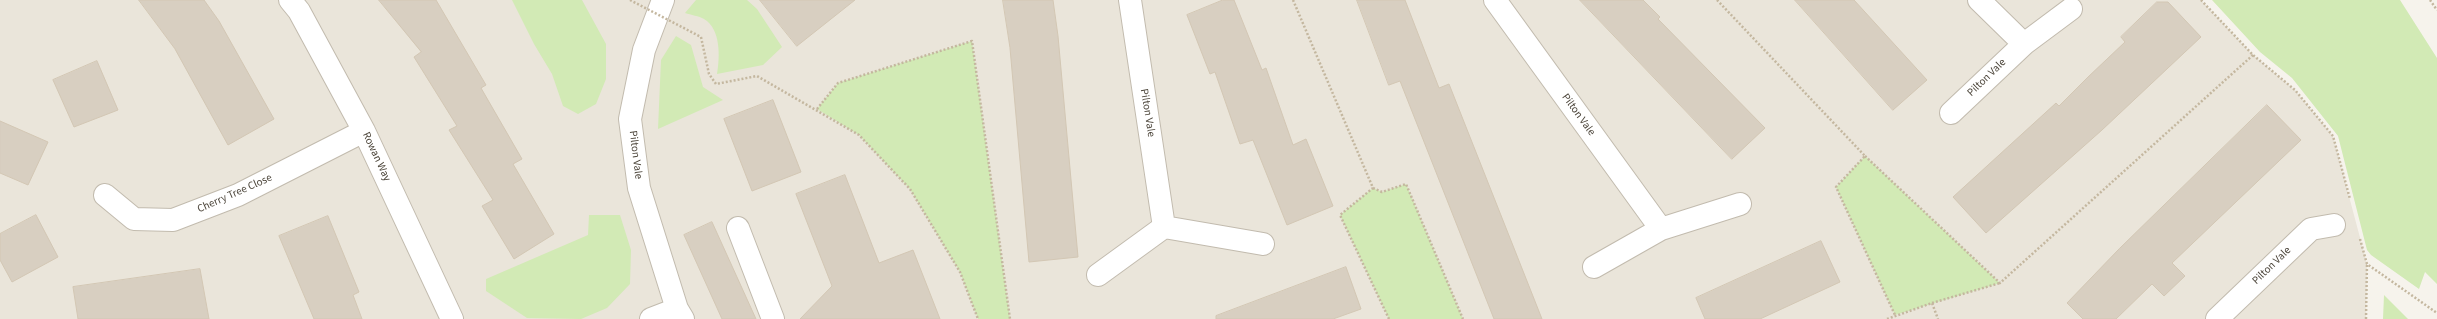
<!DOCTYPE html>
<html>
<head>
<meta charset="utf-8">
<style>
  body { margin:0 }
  canvas { display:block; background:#f6f3ec }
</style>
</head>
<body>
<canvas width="2437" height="319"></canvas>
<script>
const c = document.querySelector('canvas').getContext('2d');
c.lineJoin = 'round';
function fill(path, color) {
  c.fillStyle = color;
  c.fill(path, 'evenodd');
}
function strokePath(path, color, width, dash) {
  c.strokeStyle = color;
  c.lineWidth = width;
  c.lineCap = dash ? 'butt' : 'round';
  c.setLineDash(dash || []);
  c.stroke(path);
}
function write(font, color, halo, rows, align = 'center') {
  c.font = font + ' "Source Sans 3",sans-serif';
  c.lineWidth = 3.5;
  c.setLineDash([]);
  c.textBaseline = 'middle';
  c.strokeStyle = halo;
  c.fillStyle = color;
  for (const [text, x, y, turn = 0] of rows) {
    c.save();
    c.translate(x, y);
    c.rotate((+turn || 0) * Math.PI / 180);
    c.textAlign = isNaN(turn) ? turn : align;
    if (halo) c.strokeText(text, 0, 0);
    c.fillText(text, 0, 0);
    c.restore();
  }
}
fill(new Path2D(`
  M0,0H2201L2253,55L2295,90L2333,136L2367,264L2366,319H0Z`), '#eae5da');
fill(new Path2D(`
  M512,0H582L606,44V79L596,104L578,114L563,106L552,74L534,44Z
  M696,0H747L757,9L782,47L763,65L717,74C720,57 721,29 704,19C699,16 691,15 685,13Z
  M2212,0H2400L2437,58V284L2425,272L2419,289L2371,255L2367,250L2338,136L2292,78L2260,52Z
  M676,36L691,45L703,87L723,100L658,129L661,60Z
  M972,41L1010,319H978L960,272L910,189L859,135L817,109L838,83Z
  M1865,156L2000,283L1895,315L1836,187Z
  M1406,184L1463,319H1389L1340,215L1373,188L1382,192Z
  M589,215H620L631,250L630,284L607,308L581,319L527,318L486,291V279L588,235Z
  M2384,295L2408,319H2383Z`), '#d2eab5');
const building = new Path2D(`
  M139,0H204L219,21L274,119L228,145L175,49Z
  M379,0H436L486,85L481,88L522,159L513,164L554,234L514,259L482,206L493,200L449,130L457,126L414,57L421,52Z
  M760,0H855L797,46Z
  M1003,0H1053L1058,36L1078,257L1029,262L1010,48Z
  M1223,0H1234L1262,70L1266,68L1293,145L1306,139L1333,206L1287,225L1253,140L1240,144L1215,72L1210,74L1187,15Z
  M1357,0H1405L1439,88L1449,84L1542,319H1494L1400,81L1389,85Z
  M1580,0H1643L1660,17L1658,19L1765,128L1732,159Z
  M1795,0H1854L1927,80L1893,110Z
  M2157,2H2168L2201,37L2102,130L1986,233L1953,197L2056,103L2059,106L2088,77L2125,42L2121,37Z
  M97,61L118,110L74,127L53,80Z
  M773,100L801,172L752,191L724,119Z
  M2267,105L2301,140L2172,263L2185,276L2164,296L2152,284L2116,319H2083L2067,303L2119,249Z
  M0,121L48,142L28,185L0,173Z
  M845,175L879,263L913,250L940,319H800L832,286L796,194Z
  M36,215L58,257L12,282L0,260V234Z
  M328,216L359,292L353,295L362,319H314L279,236Z
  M712,222L756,319H722L684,235Z
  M1821,241L1840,282L1760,319H1705L1696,298Z
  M1346,267L1361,309L1333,319H1216V316Z
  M200,269L209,319H78L73,287Z`);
fill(building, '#d8cfc1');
strokePath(building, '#d3c7b4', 1);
const street = new Path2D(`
  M290,0L299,11L364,131L452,319
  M663,0L644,50L630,119L639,188L677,309L683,319
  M1130,0L1164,227
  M1495,0L1661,229
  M1979,0L2024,44
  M1951,113L2024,44L2071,9
  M105,195L134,219L173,220L238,195L364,131
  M738,228L773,319
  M1594,267L1661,229L1740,204
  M1098,275L1164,227L1263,244
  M651,319L677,309
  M2217,319L2311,229L2334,225`);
strokePath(street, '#c2bbae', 24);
strokePath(new Path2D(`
  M1293,0L1373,188L1340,215L1389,319
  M1717,0L1865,156L1836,187L1895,315
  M2201,0L2253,55L2295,90L2333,136L2350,199
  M2430,0L2437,10
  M701,37L709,74L716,84L757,76L859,135L910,189L960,272L978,319
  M817,109L838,83L972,41L1010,319
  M1865,156L2000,283L2253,55
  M1373,188L1382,192L1406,184L1463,319
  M2360,239L2367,264L2437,313
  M1932,303L2000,283
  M1887,319L1932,303L1938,319
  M2366,319L2367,264`), '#c4b79f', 2.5, [2, 2]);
strokePath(street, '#fff', 22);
strokePath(new Path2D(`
  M630,0L701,37`), '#c4b79f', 2.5, [2, 2]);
write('11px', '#4b4439', '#fff', [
  ["Pilton Vale",1987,78,-44],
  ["Pilton Vale",1147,113,81],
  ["Pilton Vale",1578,115,54],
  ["Pilton Vale",635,155,83],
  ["Rowan Way",376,157,65],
  ["Cherry Tree Close",235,194,-24],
  ["Pilton Vale",2272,266,-44]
]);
</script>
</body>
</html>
